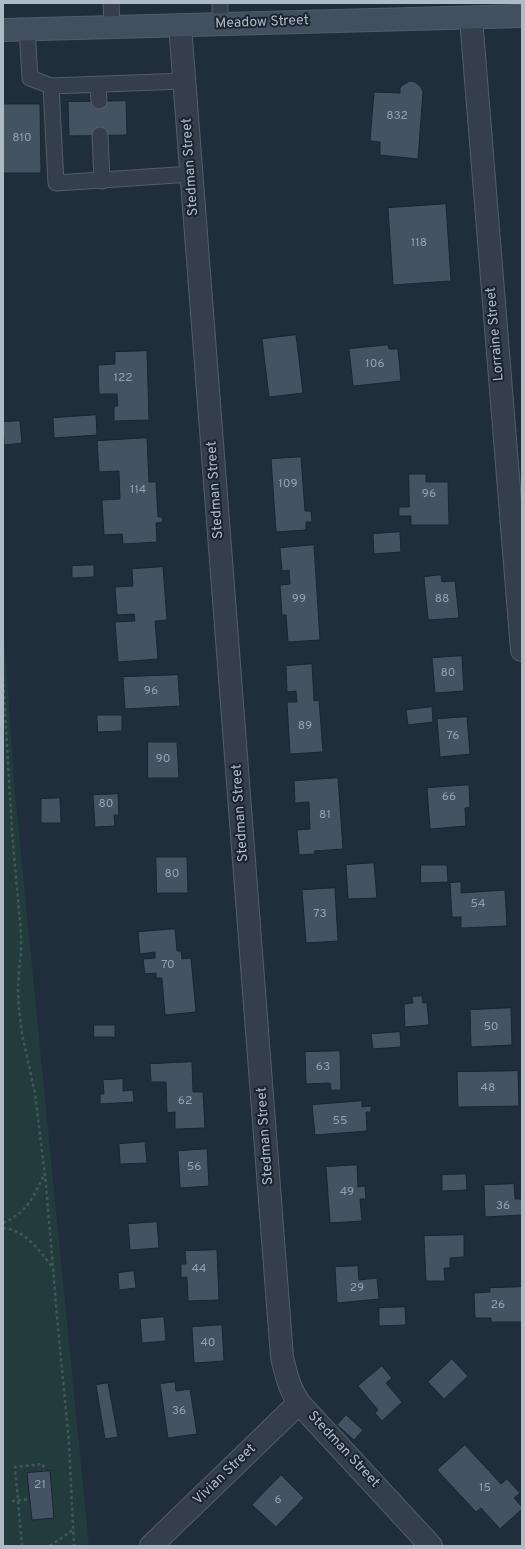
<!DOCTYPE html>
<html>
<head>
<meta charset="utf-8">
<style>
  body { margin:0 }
  #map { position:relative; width:525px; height:1549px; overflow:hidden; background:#202e3b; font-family:Overpass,sans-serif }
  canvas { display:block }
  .frame { position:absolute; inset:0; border:4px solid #afbac7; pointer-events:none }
</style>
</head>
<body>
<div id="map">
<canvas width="525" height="1549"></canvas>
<div class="frame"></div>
</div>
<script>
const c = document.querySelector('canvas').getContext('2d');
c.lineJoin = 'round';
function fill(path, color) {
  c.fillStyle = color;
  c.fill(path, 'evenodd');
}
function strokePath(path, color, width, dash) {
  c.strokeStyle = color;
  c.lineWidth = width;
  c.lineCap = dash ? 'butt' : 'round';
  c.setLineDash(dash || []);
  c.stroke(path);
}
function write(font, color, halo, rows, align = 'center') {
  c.font = font + ' Overpass,sans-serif';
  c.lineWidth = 4;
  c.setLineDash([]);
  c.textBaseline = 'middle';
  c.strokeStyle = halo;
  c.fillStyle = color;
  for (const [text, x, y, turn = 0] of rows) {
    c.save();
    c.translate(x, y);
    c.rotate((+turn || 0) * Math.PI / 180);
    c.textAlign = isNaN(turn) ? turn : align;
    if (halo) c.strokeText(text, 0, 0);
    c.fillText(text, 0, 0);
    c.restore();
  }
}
fill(new Path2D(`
  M3,621L15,793L89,1546H3Z`), '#223b3c');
const building = new Path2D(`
  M410,81L415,82L421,87L423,92L418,159L380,155V142L370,141L374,92L400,93V88L402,86Z
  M126,101L127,135L69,136L68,102Z
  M3,104H40L41,173H3Z
  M446,204L451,281L393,285L388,208Z
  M296,335L303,393L269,397L262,339Z
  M388,345L389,349H398L401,381L353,386L349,349Z
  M147,351L149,420L114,421V406H118L117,394H99L98,365L115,364V352Z
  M96,415L97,435L54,438L53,418Z
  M20,421L22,443L4,445L3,422Z
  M147,438L149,482H156L158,517H162L163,522L156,523L157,542L123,544L122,534L104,535L102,500L120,499L119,471L99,472L97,441Z
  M301,457L305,511H311L312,522H306V530L276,532L271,459Z
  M409,474H426V482H448L449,525H411V516H399V507H409Z
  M400,532L401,552L374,554L373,534Z
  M314,545L320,640L288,642L286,615H282L280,585L290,584L289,570L282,571L280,548Z
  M94,565V577L72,578V566Z
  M163,567L167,620L155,621L158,659L118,662L115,622L135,621L134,614L117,615L115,587L133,586L132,569Z
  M441,575L442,582L455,581L459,618L428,620L424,577Z
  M462,656L464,691L435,693L432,658Z
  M312,664L314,701L319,700L323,752L290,754L287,702H297L296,691L287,692L286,666Z
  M178,675L180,706L125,709L123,677Z
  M432,707L433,722L408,725L406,710Z
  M97,715H122V731L98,732Z
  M467,717L470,754L440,757L437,719Z
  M148,742H177L179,778H148Z
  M338,778L343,849L314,851L315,854L299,855L297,830L310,829L309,802L295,803L294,781Z
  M469,785L470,807L465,808L466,826L430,829L427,788Z
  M118,794L119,815H114L115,826L95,827L93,795Z
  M60,798L61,823H41V799Z
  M156,857H187L188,893H157Z
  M374,863L377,898L348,899L346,865Z
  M421,865H447L448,882L421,883Z
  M461,882V893L505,890L507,926L461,928V917H452L450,883Z
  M335,888L338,941L306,943L302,890Z
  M175,929L177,951H181L182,959L191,958L196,1012L165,1015L162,978H156V973L145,974L143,959L155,958V952L140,954L138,932Z
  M422,996L423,1003H427L429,1025L405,1027L404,1004L413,1003L412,997Z
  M511,1008L512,1045L471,1047L470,1010Z
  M94,1025H115V1037H94Z
  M400,1032L401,1047L373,1049L371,1034Z
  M340,1051L341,1090H331L330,1083L306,1084L305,1052Z
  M192,1062L193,1092H203L205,1128L175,1129V1112L167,1113L166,1082H151L150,1064Z
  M518,1071L519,1106L458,1107L457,1072Z
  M123,1079V1091L133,1090L134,1102L100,1104V1094H104L103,1080Z
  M362,1101V1107L371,1106V1112H366L367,1131L315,1135L312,1105Z
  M145,1142L147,1163L120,1164L119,1144Z
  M207,1149L209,1186L180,1188L178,1151Z
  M357,1165L358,1187L365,1186L366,1199H360L362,1221L330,1223L326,1167Z
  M466,1174L467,1190L442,1191V1175Z
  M514,1184L515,1199H522V1215L485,1217L484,1185Z
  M157,1222L159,1248L130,1250L128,1224Z
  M464,1235V1257L450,1258V1268H444L445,1281H426L424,1236Z
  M217,1250L219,1300L188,1301L187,1277L181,1278V1264H186L185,1251Z
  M358,1266L359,1280L377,1278L379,1299L337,1303L335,1267Z
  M134,1271L136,1288L119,1290L118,1273Z
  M522,1287V1322H491V1318H475L474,1293L490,1292V1288Z
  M405,1307L406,1325L379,1326V1308Z
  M164,1317L166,1341L142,1343L140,1319Z
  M222,1325L224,1361L194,1363L192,1327Z
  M452,1359L468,1376L444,1399L428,1382Z
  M382,1366L392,1378L386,1383L402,1402L382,1421L375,1413L378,1410L358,1386Z
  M175,1382L176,1391L190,1389L197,1434L168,1438L160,1384Z
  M108,1383L118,1437L105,1439L96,1385Z
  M346,1415L363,1430L354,1440L337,1425Z
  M465,1445L501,1484L507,1479L520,1493L514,1498L522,1507V1509L500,1529L481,1508L476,1512L437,1470Z
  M50,1471L54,1518L32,1520L27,1473Z
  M281,1475L304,1498L276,1527L252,1505Z`);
fill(building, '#445362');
strokePath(building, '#1b2631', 1);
const service = new Path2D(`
  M111,3L112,27
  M220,3V24
  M27,29L30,78L51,86L185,81
  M98,84L99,101
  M51,86L56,183L192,174
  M100,135L102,181`);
const minor = new Path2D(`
  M471,18L522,650
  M180,25L282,1357C286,1374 289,1388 299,1403L431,1546
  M151,1546L299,1403`);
const secondary = new Path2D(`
  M3,30L522,16`);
strokePath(service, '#525d68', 17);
strokePath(minor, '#525d68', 24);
strokePath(secondary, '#525d68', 24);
strokePath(new Path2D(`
  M3,678L12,831L21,934V953L19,970L18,988L19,1010L22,1034L35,1093L46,1185L58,1328L69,1443L74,1546
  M3,1223C29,1211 33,1197 45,1173
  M3,1228C7,1229 12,1229 15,1231C29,1236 44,1256 53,1268
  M12,1501L30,1499
  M22,1546L15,1467L43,1464L44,1471
  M50,1546L73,1530`), '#405859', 2.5, [3, 3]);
strokePath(service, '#343f4b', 15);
strokePath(minor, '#343f4b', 22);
strokePath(secondary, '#424f5e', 22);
write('12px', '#94a0ae', null, [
  ["832",397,117],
  ["810",22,139],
  ["118",419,244],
  ["106",375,365],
  ["122",123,379],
  ["109",288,485],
  ["114",138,491],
  ["96",429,495],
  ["99",299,600],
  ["88",442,600],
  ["80",448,674],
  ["96",151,692],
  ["89",305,727],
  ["76",453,737],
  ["90",163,760],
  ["66",449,798],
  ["80",106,805],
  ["81",325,816],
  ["80",172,875],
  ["54",478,905],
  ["73",320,915],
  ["70",168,966],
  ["50",491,1028],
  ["63",323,1068],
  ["48",488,1089],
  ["62",185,1102],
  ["55",340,1122],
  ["56",194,1168],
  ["49",347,1193],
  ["36",503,1207],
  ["44",199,1270],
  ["29",357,1289],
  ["26",498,1306],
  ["40",208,1344],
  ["36",179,1412],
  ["21",40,1486],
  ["15",485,1489],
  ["6",278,1501]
]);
write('14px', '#afbac7', '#19242f', [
  ["Meadow Street",262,23,-2],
  ["Stedman Street",191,167,-94],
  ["Lorraine Street",496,334,-95],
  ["Stedman Street",216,490,-94],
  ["Stedman Street",241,813,-94],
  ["Stedman Street",266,1136,-94],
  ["Stedman Street",343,1450,47],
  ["Vivian Street",225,1475,-44]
]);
</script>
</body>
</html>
